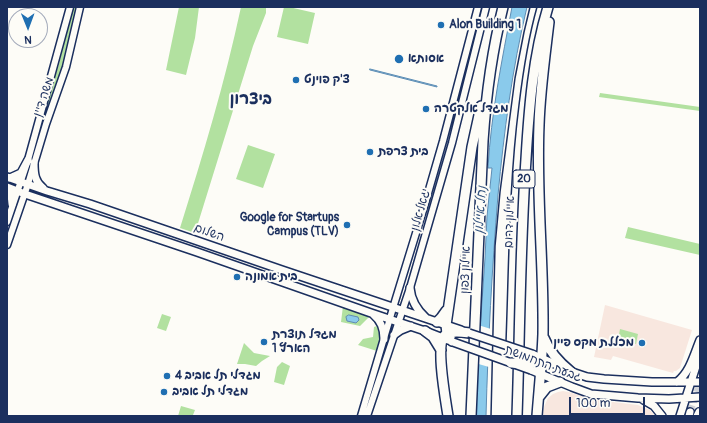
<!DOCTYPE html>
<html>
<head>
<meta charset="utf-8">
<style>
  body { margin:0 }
  #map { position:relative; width:707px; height:423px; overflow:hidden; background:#fdfcf7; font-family:Pangolin,sans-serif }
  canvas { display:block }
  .frame { position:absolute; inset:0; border:8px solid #1b2f5e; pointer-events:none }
  .north { position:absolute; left:8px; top:8px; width:40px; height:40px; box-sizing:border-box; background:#fdfcf7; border:1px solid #a3aaba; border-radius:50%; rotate:179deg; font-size:11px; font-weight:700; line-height:16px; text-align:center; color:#1b2f5e }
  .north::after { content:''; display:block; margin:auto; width:14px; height:18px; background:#1f6fb2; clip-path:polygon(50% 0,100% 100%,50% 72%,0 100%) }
  .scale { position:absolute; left:569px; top:397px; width:76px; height:18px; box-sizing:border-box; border:2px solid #1b2f5e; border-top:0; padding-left:5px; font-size:12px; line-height:14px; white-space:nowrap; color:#1b2f5e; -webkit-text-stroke:3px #fdfcf7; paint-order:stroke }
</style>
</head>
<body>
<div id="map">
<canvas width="707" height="423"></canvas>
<div class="frame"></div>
<div class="north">N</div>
<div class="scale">100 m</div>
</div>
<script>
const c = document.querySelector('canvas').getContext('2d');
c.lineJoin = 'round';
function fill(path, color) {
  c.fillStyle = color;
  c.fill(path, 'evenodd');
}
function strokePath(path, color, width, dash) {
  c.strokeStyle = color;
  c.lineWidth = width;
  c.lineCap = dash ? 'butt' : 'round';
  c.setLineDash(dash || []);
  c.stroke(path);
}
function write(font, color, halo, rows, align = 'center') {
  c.font = font + ' Pangolin,"Playpen Sans Hebrew",sans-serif';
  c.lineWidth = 4;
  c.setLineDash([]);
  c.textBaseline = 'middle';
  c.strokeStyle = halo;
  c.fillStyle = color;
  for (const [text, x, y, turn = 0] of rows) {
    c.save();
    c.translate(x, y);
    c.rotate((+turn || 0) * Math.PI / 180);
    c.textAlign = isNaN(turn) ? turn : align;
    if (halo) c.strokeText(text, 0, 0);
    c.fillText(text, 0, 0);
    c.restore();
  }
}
fill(new Path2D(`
  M605,305L692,330L680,368L676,371H674L673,373L613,356L611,360L594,357Z
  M563,391L569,392L584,397L597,400L638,405L650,410L655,416H543L544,407L548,398L553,394L558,392Z`), '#f8e7df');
fill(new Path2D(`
  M73,7H78L64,66L43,124L46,104L59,64Z
  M179,7H199L195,38L186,75L166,70Z
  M241,7H266V13L253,46L195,233L180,228C203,155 225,82 241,7Z
  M284,7H289L315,13L308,44L277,37Z
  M600,93L700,107V111L599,97Z
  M248,145L275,154L263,188L236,179Z
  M628,227L700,244V255L625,238Z
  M343,306L369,317L360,326L341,322Z
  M162,314L171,317L166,331L157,328Z
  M377,326L381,338L377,351L358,345L363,339L373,337L374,327Z
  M620,329L638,334L636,344L618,340Z
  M244,343L254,353L270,356L262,361L256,366L245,364H237Z
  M282,362L290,366L284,385L274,382L277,367Z
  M181,406L195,410L193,415L195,416H178Z`), '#b2e1a0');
const water = new Path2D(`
  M512,7H527C512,69 504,132 498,195C492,269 488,342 486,416H474L485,258L487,216L492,168H488C491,114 502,60 512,7Z
  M370,69L437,86V87L370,70Z
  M349,315L358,317L359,320L356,323L347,321L346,317Z`);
fill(water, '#8acaeb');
strokePath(water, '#5e8cb3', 1);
fill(new Path2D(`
  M478,325L491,329L489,367L475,363Z`), '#fdfcf7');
strokePath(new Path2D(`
  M690,412L700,383`), '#d0d3d8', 7, [7, 3.5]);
const tertiary = new Path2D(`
  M7,222L28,160L70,7
  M7,245L28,184L46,124L66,67L80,7
  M361,416L393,308L424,207L443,141L478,7
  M367,416L410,288L452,143L486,7`);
const secondary = new Path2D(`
  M34,163C34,174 35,182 43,188
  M7,177L47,191L90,204L282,270L461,330
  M10,178L21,173L28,160
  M7,187L25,194L197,252L371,313L425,331L448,340
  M7,188L11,194L12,204
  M410,288C411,300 417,310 426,318
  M373,314C381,321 384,328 384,339
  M394,335L401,330L411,326
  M532,354L575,373L587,377L604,379L652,382H700
  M531,370L572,387L591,394L638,398L669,399L700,397
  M677,382C690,372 694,355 700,340
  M642,399L654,406L662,416
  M680,416L700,354
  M689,416L690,412
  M697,416L699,412`);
const motorway = new Path2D(`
  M437,322L441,318L446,311
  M425,331L433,337L441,350
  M544,338C549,351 560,363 571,372
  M452,341L447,334L446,325L472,147L481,106
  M539,397L547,387L560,382
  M448,416C446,402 435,344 445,335C451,330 462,332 469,333
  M471,416L483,141C486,96 492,51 503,7
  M517,416C520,330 520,245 526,159C529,109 533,56 548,7
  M537,416C539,389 542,362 543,334C544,265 536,195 539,125C540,91 545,56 549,22`);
strokePath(tertiary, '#1b2f5e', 9);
strokePath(secondary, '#1b2f5e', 10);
strokePath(motorway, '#1b2f5e', 12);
strokePath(tertiary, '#fdfcf7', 6);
strokePath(secondary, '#fdfcf7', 7);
strokePath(motorway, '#fdfcf7', 9);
strokePath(new Path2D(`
  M506,341C509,262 509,183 519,105C523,72 528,39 537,7
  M491,416L495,246L500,192L515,78L524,32L530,7`), '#1b2f5e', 1.5);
const secondaryBridge = new Path2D(`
  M469,333L532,354
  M453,342L531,370`);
const motorwayBridge = new Path2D(`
  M511,363L531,364`);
strokePath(secondaryBridge, '#1b2f5e', 10, []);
strokePath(motorwayBridge, '#1b2f5e', 12, []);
strokePath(secondaryBridge, '#fdfcf7', 7);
strokePath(motorwayBridge, '#fdfcf7', 9);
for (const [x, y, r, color] of [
  [441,25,4,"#1f6fb2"],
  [399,59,5,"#1f6fb2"],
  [296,80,4,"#1f6fb2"],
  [426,109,4,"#1f6fb2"],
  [370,152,4,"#1f6fb2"],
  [347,225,4,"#1f6fb2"],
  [237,277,4,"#1f6fb2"],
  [264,342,4,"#1f6fb2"],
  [642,343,4,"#1f6fb2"],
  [167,376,4,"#1f6fb2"],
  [164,392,4,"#1f6fb2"]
]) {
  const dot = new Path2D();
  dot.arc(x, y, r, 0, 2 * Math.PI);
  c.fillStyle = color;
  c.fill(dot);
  strokePath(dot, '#fdfcf7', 1.5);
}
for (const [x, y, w] of [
  [524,179,22]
]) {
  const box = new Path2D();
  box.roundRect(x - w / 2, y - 9, w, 18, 3);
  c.fillStyle = '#fdfcf7';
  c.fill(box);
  strokePath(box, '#1b2f5e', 1);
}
write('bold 11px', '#1b2f5e', null, [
  ["20",524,179]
]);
write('bold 12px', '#1b2f5e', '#fdfcf7', [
  ["Alon Building 1",449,25],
  ["אסותא",408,59],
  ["צ'ק פוינט",304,80],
  ["מגדל אלקטרה",434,109],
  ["בית צרפת",378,152],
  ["Google for Startups",339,218,"right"],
  ["Campus (TLV)",339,232,"right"],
  ["בית אמונה",245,277],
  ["מגדל תוצרת",272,335],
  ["הארץ 1",272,349],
  ["מכללת מקס פיין",634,343,"right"],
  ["מגדלי תל אביב 4",175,376],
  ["מגדלי תל אביב",172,392]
], 'left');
write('12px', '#1b2f5e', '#fdfcf7', [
  ["משה דיין",44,97,-71],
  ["יגאל אלון",421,210,-74],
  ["איילון דרום",510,222,-88],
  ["השלום",209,233,19],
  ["איילון צפון",466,270,-88],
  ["גבעת התחמושת",543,364,21]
]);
write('italic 13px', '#375681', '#fdfcf7', [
  ["נחל איילון",481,210,-86]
]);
write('bold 16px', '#1b2f5e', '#fdfcf7', [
  ["ביצרון",251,100]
]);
</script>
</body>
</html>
